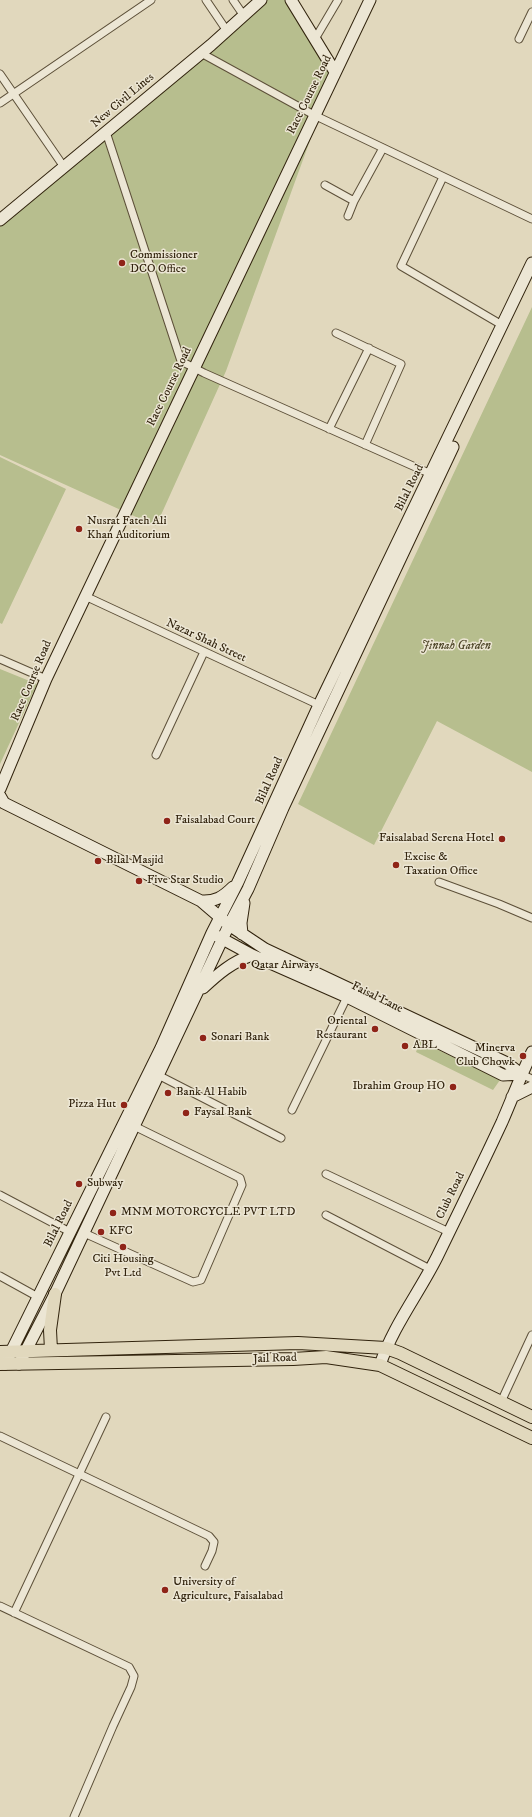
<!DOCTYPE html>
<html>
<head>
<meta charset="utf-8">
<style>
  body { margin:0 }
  canvas { display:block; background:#e1d8bd }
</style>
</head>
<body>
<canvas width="532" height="1817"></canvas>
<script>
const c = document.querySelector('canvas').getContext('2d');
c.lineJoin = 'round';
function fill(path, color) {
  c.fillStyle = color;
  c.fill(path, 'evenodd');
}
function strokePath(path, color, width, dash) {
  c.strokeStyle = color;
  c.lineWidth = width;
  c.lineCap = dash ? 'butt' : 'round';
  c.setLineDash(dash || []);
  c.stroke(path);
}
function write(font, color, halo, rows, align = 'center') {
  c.font = font + ' "IM FELL DW Pica",serif';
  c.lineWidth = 3;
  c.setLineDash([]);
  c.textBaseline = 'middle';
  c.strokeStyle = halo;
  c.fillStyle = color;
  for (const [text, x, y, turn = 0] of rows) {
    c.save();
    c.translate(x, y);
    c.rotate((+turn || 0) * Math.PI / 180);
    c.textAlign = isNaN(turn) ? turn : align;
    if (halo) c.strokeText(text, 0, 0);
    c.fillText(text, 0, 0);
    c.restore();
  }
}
fill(new Path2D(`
  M260,0H291L335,72L226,371L156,526L0,455V219Z
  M532,307V772L437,721L374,845L298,804Z
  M0,457L66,489L2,624L0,623Z
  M0,669L37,684L0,764Z
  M420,1041L500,1080L493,1090L416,1052Z`), '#b7be8e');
const street = new Path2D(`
  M206,0L227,31
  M233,0L244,16
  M315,39L338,0
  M519,39L532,12
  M201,53L314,115L532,219
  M0,74L64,167
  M0,103L151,0
  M106,132L181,361L204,373L431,474
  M443,177L401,266L502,325
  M325,185L354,201
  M348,216L354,201L383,148
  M336,333L401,364L365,445
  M329,429L369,348
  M85,596L319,705
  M0,659L46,679
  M156,755L204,652
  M439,882L499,904L532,918
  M521,1074L532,1079
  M158,1075L281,1138
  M292,1110L347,997
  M326,1174L449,1232
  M0,1195L70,1232
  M326,1215L430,1269
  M84,1233L193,1282L201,1280L242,1185L240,1178L134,1126
  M0,1276L38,1297
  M501,1402L532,1335
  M0,1436L209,1536L214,1542L212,1551L205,1566
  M0,1606L129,1667L134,1676L131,1687L113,1726L74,1817
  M14,1613L106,1417`);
const secondary = new Path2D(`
  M291,0L335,72
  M0,220L211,45L261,0
  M0,789L46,679L370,0
  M0,796L4,803L201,901L229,925L265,949L507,1063L521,1074
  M201,901C215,902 223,897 233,887
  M242,934L241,923L244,903
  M217,936L252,955L347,997L503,1075L521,1074
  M203,988C218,974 232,962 252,955
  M512,1097L532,1087
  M5,1364L161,1048L212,933L238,882L319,705L532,263
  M19,1364L55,1294L229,925L248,889L283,808L453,447
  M380,1365C393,1326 419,1293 437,1257C459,1212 481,1167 502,1122C512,1099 521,1075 532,1052`);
const primary = new Path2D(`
  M51,1350L50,1330L55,1294
  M0,1352L298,1343L386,1348L400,1353L532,1417
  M0,1364L293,1359L326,1357L380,1365L532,1438`);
strokePath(street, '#5d5039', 9);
strokePath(secondary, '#31230d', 13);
strokePath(primary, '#31230d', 14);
strokePath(street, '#ece6d4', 7);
strokePath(secondary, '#ece6d4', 11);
strokePath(primary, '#e1d8bd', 12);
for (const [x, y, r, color] of [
  [122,263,4,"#8f2418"],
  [79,529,4,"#8f2418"],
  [167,821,4,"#8f2418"],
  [502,839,4,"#8f2418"],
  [98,861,4,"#8f2418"],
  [396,865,4,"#8f2418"],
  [139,881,4,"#8f2418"],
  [243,966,4,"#8f2418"],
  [375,1029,4,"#8f2418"],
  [203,1038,4,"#8f2418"],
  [405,1046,4,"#8f2418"],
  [523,1056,4,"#8f2418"],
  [453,1087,4,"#8f2418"],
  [168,1093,4,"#8f2418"],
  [124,1105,4,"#8f2418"],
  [186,1113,4,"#8f2418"],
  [79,1184,4,"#8f2418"],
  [113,1213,4,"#8f2418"],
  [101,1232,4,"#8f2418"],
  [123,1247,4,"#8f2418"],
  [165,1590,4,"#8f2418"]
]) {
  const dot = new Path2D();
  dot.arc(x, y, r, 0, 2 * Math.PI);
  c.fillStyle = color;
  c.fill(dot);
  strokePath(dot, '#ece6d4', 1.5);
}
write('12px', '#31230d', '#ece6d4', [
  ["Race Course Road",310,95,-64],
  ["New Civil Lines",123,101,-40],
  ["Race Course Road",170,387,-64],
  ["Bilal Road",410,488,-64],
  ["Nazar Shah Street",206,641,25],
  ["Race Course Road",32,681,-67],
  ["Bilal Road",270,781,-66],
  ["Faisal Lane",377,998,26],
  ["Club Road",451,1196,-64],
  ["Bilal Road",59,1224,-64],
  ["Jail Road",275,1359,-2]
]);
write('12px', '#31230d', '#ece6d4', [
  ["Commissioner",130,256],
  ["DCO Office",130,270],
  ["Nusrat Fateh Ali",87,522],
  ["Khan Auditorium",87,536],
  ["Faisalabad Court",175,821],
  ["Faisalabad Serena Hotel",494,839,"right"],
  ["Excise &",404,858],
  ["Taxation Office",404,872],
  ["Bilal Masjid",106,861],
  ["Five Star Studio",147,881],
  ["Qatar Airways",251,966],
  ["Oriental",367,1022,"right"],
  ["Restaurant",367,1036,"right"],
  ["Sonari Bank",211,1038],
  ["ABL",413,1046],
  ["Minerva",515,1049,"right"],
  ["Club Chowk",515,1063,"right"],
  ["Ibrahim Group HO",445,1087,"right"],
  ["Bank Al Habib",176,1093],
  ["Pizza Hut",116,1105,"right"],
  ["Faysal Bank",194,1113],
  ["Subway",87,1184],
  ["MNM MOTORCYCLE PVT LTD",121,1213],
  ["KFC",109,1232],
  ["Citi Housing",123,1260,"center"],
  ["Pvt Ltd",123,1274,"center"],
  ["University of",173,1583],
  ["Agriculture, Faisalabad",173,1597]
], 'left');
write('italic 12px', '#524a2d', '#ece6d4', [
  ["Jinnah Garden",456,647]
]);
</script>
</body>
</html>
